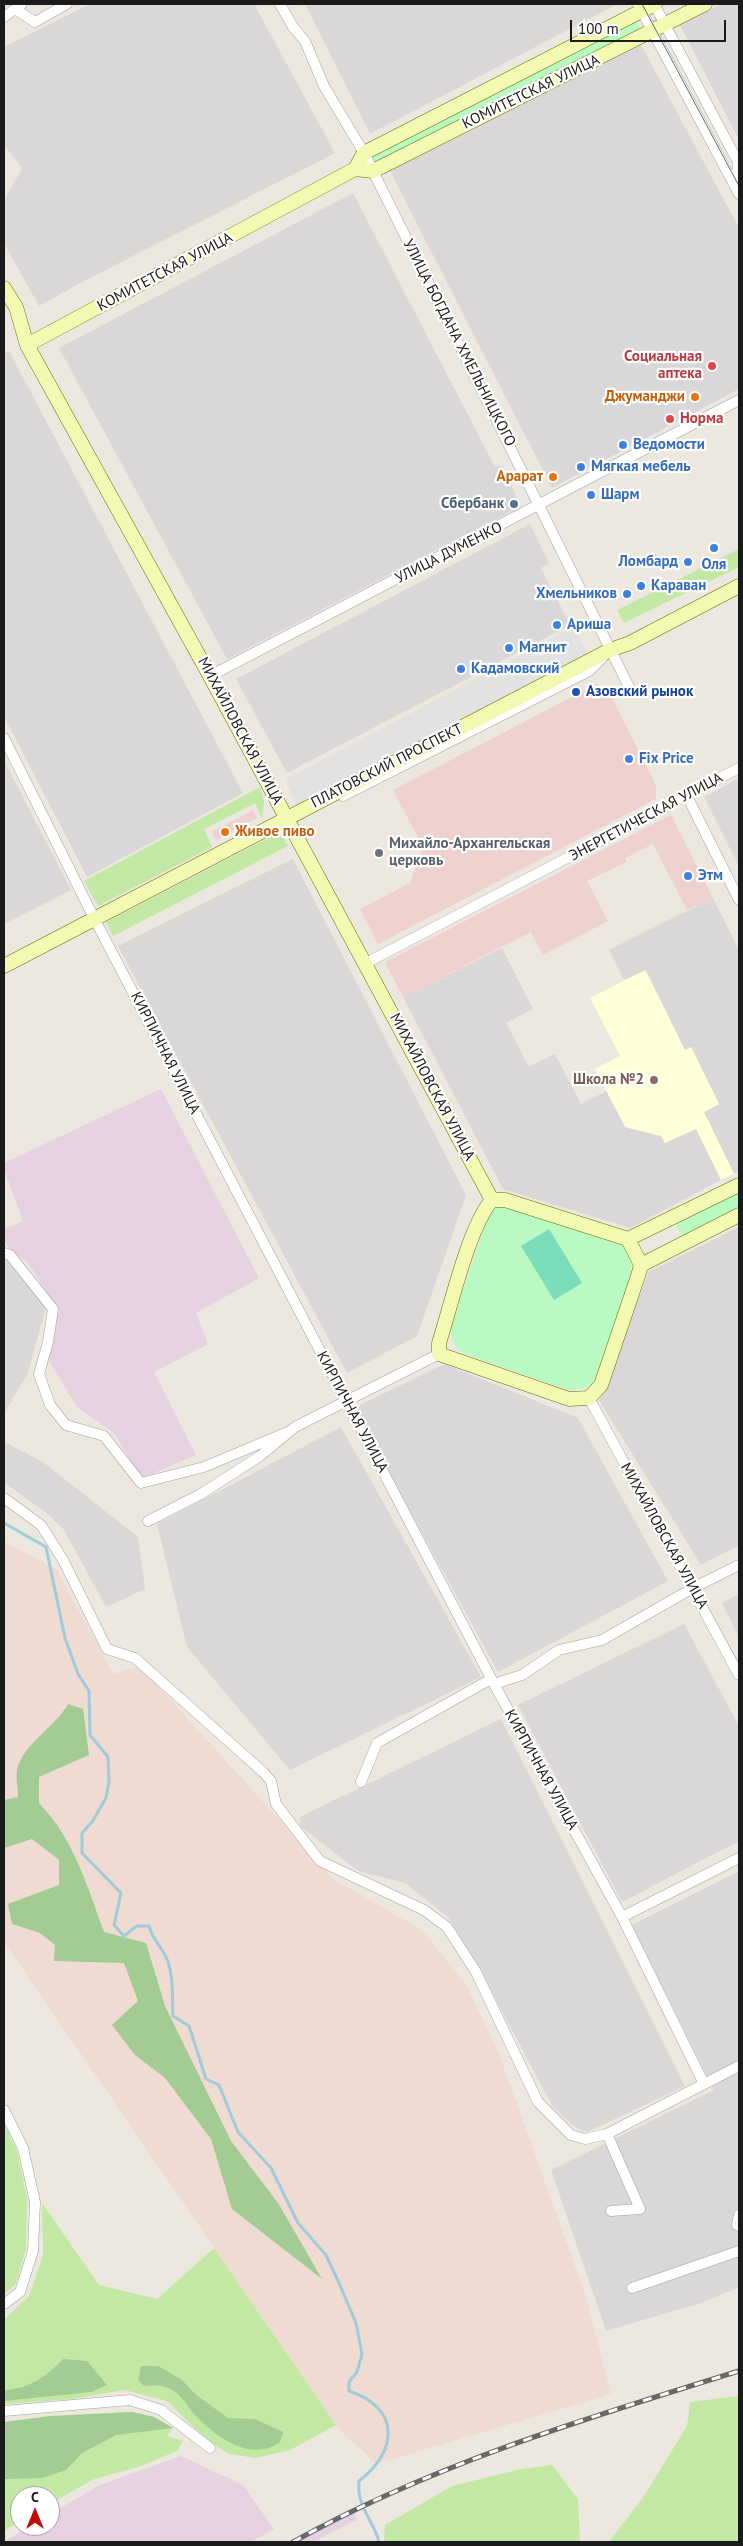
<!DOCTYPE html>
<html>
<head>
<meta charset="utf-8">
<style>
  body { margin:0 }
  #map { position:relative; width:743px; height:2546px; overflow:hidden; background:#ece8df; font-family:"PT Sans",sans-serif }
  canvas { display:block }
  .frame { position:absolute; inset:0; border:5px solid #1a1a1a; pointer-events:none }
  .north { position:absolute; left:10px; top:2486px; width:50px; height:50px; box-sizing:border-box; background:#fff; border:1px solid #a3a3a3; border-radius:50%; rotate:0deg; font-size:14px; font-weight:700; line-height:20px; text-align:center; color:#1a1a1a }
  .north::after { content:''; display:block; margin:auto; width:18px; height:22px; background:#c40700; clip-path:polygon(50% 0,100% 100%,50% 72%,0 100%) }
  .scale { position:absolute; left:570px; top:20px; width:156px; height:22px; box-sizing:border-box; border:2px solid #1a1a1a; border-top:0; padding-left:6px; font-size:15px; line-height:18px; white-space:nowrap; color:#1a1a1a; -webkit-text-stroke:4px #fff; paint-order:stroke }
</style>
</head>
<body>
<div id="map">
<canvas width="743" height="2546"></canvas>
<div class="frame"></div>
<div class="north">С</div>
<div class="scale">100 m</div>
</div>
<script>
const c = document.querySelector('canvas').getContext('2d');
c.lineJoin = 'round';
function fill(path, color) {
  c.fillStyle = color;
  c.fill(path, 'evenodd');
}
function strokePath(path, color, width, dash) {
  c.strokeStyle = color;
  c.lineWidth = width;
  c.lineCap = dash ? 'butt' : 'round';
  c.setLineDash(dash || []);
  c.stroke(path);
}
function write(font, color, halo, rows, align = 'center') {
  c.font = font + ' "PT Sans",sans-serif';
  c.lineWidth = 4.5;
  c.setLineDash([]);
  c.textBaseline = 'middle';
  c.strokeStyle = halo;
  c.fillStyle = color;
  for (const [text, x, y, turn = 0] of rows) {
    c.save();
    c.translate(x, y);
    c.rotate((+turn || 0) * Math.PI / 180);
    c.textAlign = isNaN(turn) ? turn : align;
    if (halo) c.strokeText(text, 0, 0);
    c.fillText(text, 0, 0);
    c.restore();
  }
}
fill(new Path2D(`
  M90,4H254L335,153L84,281L39,306L4,243V201L22,168L4,145V47Z
  M305,4H617L370,134Z
  M721,4H739V140L680,25Z
  M641,45L739,228V389L552,488L390,171Z
  M353,193L495,467L502,466L521,506L227,659L59,348Z
  M9,351L243,793L87,877L4,716V353Z
  M530,524L549,563L541,568L570,625L287,773L236,679Z
  M4,760L71,890L4,924Z
  M739,778V867L704,797Z
  M293,859L466,1195L417,1336L347,1373L118,946Z
  M713,898L739,950V1171L734,1174L704,1112L719,1104L691,1047L685,1050L646,970L624,980L609,950Z
  M502,948L533,1009L506,1023L529,1067L555,1054L581,1104L607,1091L625,1127L661,1136L696,1128L721,1180L630,1228L503,1189L403,997Z
  M739,1227V1545L701,1565L599,1400L649,1272Z
  M4,1259H7L22,1275L46,1308L27,1375L4,1413Z
  M444,1364L578,1418L668,1581L498,1672L354,1408Z
  M341,1427L481,1677L290,1770L187,1647L157,1524Z
  M4,1442L43,1462L138,1537L145,1589L106,1607L64,1530L49,1515L4,1482Z
  M739,1594V1637L722,1603Z
  M684,1624L739,1726V1841L622,1902L518,1705Z
  M501,1719L685,2086L587,2132L575,2127L553,2107L487,1983L448,1917L405,1883L358,1871L300,1826V1817Z
  M739,1871V2287L704,2302L606,2331L551,2170L714,2090L632,1925Z`), '#d9d7d7');
fill(new Path2D(`
  M597,684L613,700L656,785V799L378,944L360,909L410,883L423,847L393,790Z
  M253,810L257,818L217,840L212,833L215,830Z
  M671,815L713,898L687,910L653,844L625,858L626,862L587,881L608,921L543,955L531,932L403,997L385,962Z`), '#eed0ce');
fill(new Path2D(`
  M161,1089L259,1278L196,1313L208,1344L154,1372L196,1455L141,1479L115,1434L77,1407L45,1354L59,1311L28,1263L9,1249L4,1239V1229L23,1221L4,1169V1163Z
  M181,2456L243,2485L274,2529L251,2542H4L29,2526H50V2514L100,2485Z
  M352,2508L357,2520L313,2542H287Z`), '#e6d1e1');
fill(new Path2D(`
  M645,970L685,1050L691,1047L719,1104L704,1112L734,1174L721,1180L696,1129L665,1143L661,1136L625,1127L595,1069L620,1056L590,998Z`), '#fdffd6');
fill(new Path2D(`
  M4,1542L57,1569L113,1674L140,1666L333,1879L422,1930L465,1983L498,2051L586,2297L611,2394L376,2464L338,2428L4,1942Z`), '#efdbd2');
fill(new Path2D(`
  M739,549V567L624,623L617,610Z
  M260,787L264,801L262,819L255,803L204,829L212,847L98,906L84,881Z
  M280,832L288,846L113,936L106,922Z
  M4,2123L17,2151L27,2198L26,2248L16,2284L4,2294Z
  M42,2203L99,2285L157,2299L214,2248L336,2425L290,2450L256,2458L229,2454L207,2440L167,2401L124,2390L73,2399L4,2404V2320L29,2296L43,2255Z
  M739,2396V2542H609L644,2496L687,2426L690,2402Z
  M132,2412L154,2417L173,2428L167,2436L183,2441L177,2451L141,2466L92,2480L50,2504V2496H20V2521L4,2531V2422L51,2416Z
  M552,2465L578,2499L580,2542H384L385,2525L452,2486L521,2469Z`), '#c3e8a4');
fill(new Path2D(`
  M68,1704L83,1709L89,1755L39,1777V1803C74,1839 87,1886 104,1932L146,1943L165,2006L231,2141L278,2203L322,2279L232,2209L211,2139L165,2078L135,2055L112,2025L138,2001L124,1963L54,1961L55,1945L40,1933L12,1924L8,1904L59,1885V1860L32,1839L4,1848V1800L18,1797C18,1788 15,1774 18,1766C28,1740 55,1727 68,1704Z
  M63,2359L87,2361L107,2385L91,2392L4,2401V2390C29,2389 46,2377 63,2359Z
  M141,2366H158L181,2379L195,2394L228,2418L255,2419L283,2432L280,2442C250,2463 216,2437 194,2414C188,2407 182,2396 174,2391C165,2385 154,2385 144,2386L138,2380Z
  M132,2412L154,2417L173,2428L116,2435L82,2453L66,2470L42,2478L4,2479V2422L51,2416Z`), '#a2cc94');
fill(new Path2D(`
  M635,19L641,31L375,164L370,153Z
  M739,1190V1207L682,1237L674,1221Z
  M511,1206L617,1241C630,1250 631,1258 632,1273L595,1380L584,1388L568,1390L465,1354C454,1346 451,1341 450,1328L487,1219L497,1207Z`), '#baf9c1');
fill(new Path2D(`
  M549,1229L582,1283L554,1300L521,1246Z`), '#7cddbb');
fill(new Path2D(`
  M574,627L588,655L299,809L285,780Z`), '#e2e2e2');
strokePath(new Path2D(`
  M4,1523L46,1547L65,1638L78,1674L89,1691L90,1735L108,1757L109,1781L106,1798L92,1822L82,1833V1853L121,1893L114,1925L124,1936L137,1926H149C153,1940 160,1945 166,1957C174,1974 172,1997 173,2016L189,2026L206,2079L219,2085L238,2132L271,2168L298,2223L326,2255L339,2283L356,2323L362,2354L357,2372L349,2382V2391C401,2408 398,2451 359,2481C356,2506 374,2521 379,2542`), '#9fcbdb', 3);
const street = new Path2D(`
  M280,4L293,27L305,41L324,86L364,153L630,689
  M638,4L739,194
  M654,4L738,162L736,187
  M15,9L35,22L67,4
  M4,17L22,4
  M210,676L739,400
  M4,738L95,920L494,1684L622,1917L704,2084
  M343,796L589,671L603,657
  M687,796L739,900
  M366,963L739,768
  M4,1253L10,1255L53,1309L48,1342L39,1374L50,1405L66,1425L104,1436L141,1483L204,1467L290,1431
  M589,1398L739,1675
  M4,1498L41,1525L63,1560L107,1649L135,1658L263,1772L271,1781L276,1804L320,1861L424,1910L447,1927L476,1972L538,2102L571,2135L585,2139L607,2134L739,2066
  M148,1521L201,1494L260,1456L295,1427L439,1354
  M494,1684L522,1675L559,1650L602,1640L693,1588L739,1565
  M361,1782L377,1743L491,1679
  M622,1917L739,1858
  M4,2110L23,2148L35,2202L33,2251L20,2292L4,2304
  M607,2134L640,2209L611,2211
  M739,2215L737,2225L739,2226
  M632,2288L739,2251
  M4,2411L130,2400L161,2410L210,2448`);
const secondary = new Path2D(`
  M355,169L364,153L655,4
  M4,288L16,307L27,345L210,676L492,1200
  M27,345L355,169L373,171L705,4
  M4,966L610,650L630,643L739,586
  M492,1200H505L628,1239L641,1265L638,1276L601,1385L589,1398L569,1399L439,1354V1343C451,1306 469,1226 492,1200Z
  M628,1239L739,1185
  M641,1265L739,1215`);
strokePath(street, '#a1a1a1', 11);
strokePath(secondary, '#5f6e05', 15);
strokePath(street, '#fff', 10);
strokePath(secondary, '#f3f9b1', 14);
strokePath(new Path2D(`
  M642,4L739,186`), '#686868', 1);
const rail = new Path2D(`
  M293,2542C433,2464 587,2418 739,2371`);
strokePath(rail, '#686868', 5);
strokePath(rail, '#fff', 3, [9]);
for (const [x, y, r, color] of [
  [712,366,5,"#e0444e"],
  [695,397,5,"#e8710a"],
  [670,419,5,"#e0444e"],
  [623,445,5,"#3f7fe0"],
  [581,467,5,"#3f7fe0"],
  [553,477,5,"#e8710a"],
  [591,495,5,"#3f7fe0"],
  [514,504,5,"#5c6f8a"],
  [714,548,5,"#3f7fe0"],
  [688,562,5,"#3f7fe0"],
  [641,586,5,"#3f7fe0"],
  [627,594,5,"#3f7fe0"],
  [557,625,5,"#3f7fe0"],
  [509,648,5,"#3f7fe0"],
  [461,669,5,"#3f7fe0"],
  [576,692,5,"#1a4fb4"],
  [629,759,5,"#3f7fe0"],
  [225,832,5,"#e8710a"],
  [379,853,5,"#6b7280"],
  [688,876,5,"#3f7fe0"],
  [654,1080,5,"#8d6e63"]
]) {
  const dot = new Path2D();
  dot.arc(x, y, r, 0, 2 * Math.PI);
  c.fillStyle = color;
  c.fill(dot);
  strokePath(dot, '#fff', 2);
}
write('15px', '#1a1a1a', '#fff', [
  ["КОМИТЕТСКАЯ УЛИЦА",531,92,-26],
  ["КОМИТЕТСКАЯ УЛИЦА",165,272,-28],
  ["УЛИЦА БОГДАНА ХМЕЛЬНИЦКОГО",459,343,63],
  ["УЛИЦА ДУМЕНКО",449,553,-27],
  ["МИХАЙЛОВСКАЯ УЛИЦА",240,731,62],
  ["ПЛАТОВСКИЙ ПРОСПЕКТ",387,766,-27],
  ["ЭНЕРГЕТИЧЕСКАЯ УЛИЦА",646,817,-28],
  ["КИРПИЧНАЯ УЛИЦА",165,1053,63],
  ["МИХАЙЛОВСКАЯ УЛИЦА",432,1087,62],
  ["КИРПИЧНАЯ УЛИЦА",352,1412,62],
  ["МИХАЙЛОВСКАЯ УЛИЦА",664,1536,61],
  ["КИРПИЧНАЯ УЛИЦА",541,1770,61]
]);
write('bold 15px', '#be3a42', '#fff', [
  ["Социальная",702,357],
  ["аптека",702,374],
  ["Норма",680,419,"left"]
], 'right');
write('bold 15px', '#c56008', '#fff', [
  ["Джуманджи",685,397],
  ["Арарат",543,477],
  ["Живое пиво",235,832,"left"]
], 'right');
write('bold 15px', '#366cbe', '#fff', [
  ["Ведомости",633,445],
  ["Мягкая мебель",591,467],
  ["Шарм",601,495],
  ["Ломбард",678,562,"right"],
  ["Оля",714,565,"center"],
  ["Караван",651,586],
  ["Хмельников",617,594,"right"],
  ["Ариша",567,625],
  ["Магнит",519,648],
  ["Кадамовский",471,669],
  ["Fix Price",639,759],
  ["Этм",698,876]
], 'left');
write('bold 15px', '#4e5e75', '#fff', [
  ["Сбербанк",504,504]
], 'right');
write('bold 15px', '#164399', '#fff', [
  ["Азовский рынок",586,692]
], 'left');
write('bold 15px', '#5b616d', '#fff', [
  ["Михайло-Архангельская",389,844],
  ["церковь",389,861]
], 'left');
write('bold 15px', '#785e54', '#fff', [
  ["Школа №2",644,1080]
], 'right');
</script>
</body>
</html>
